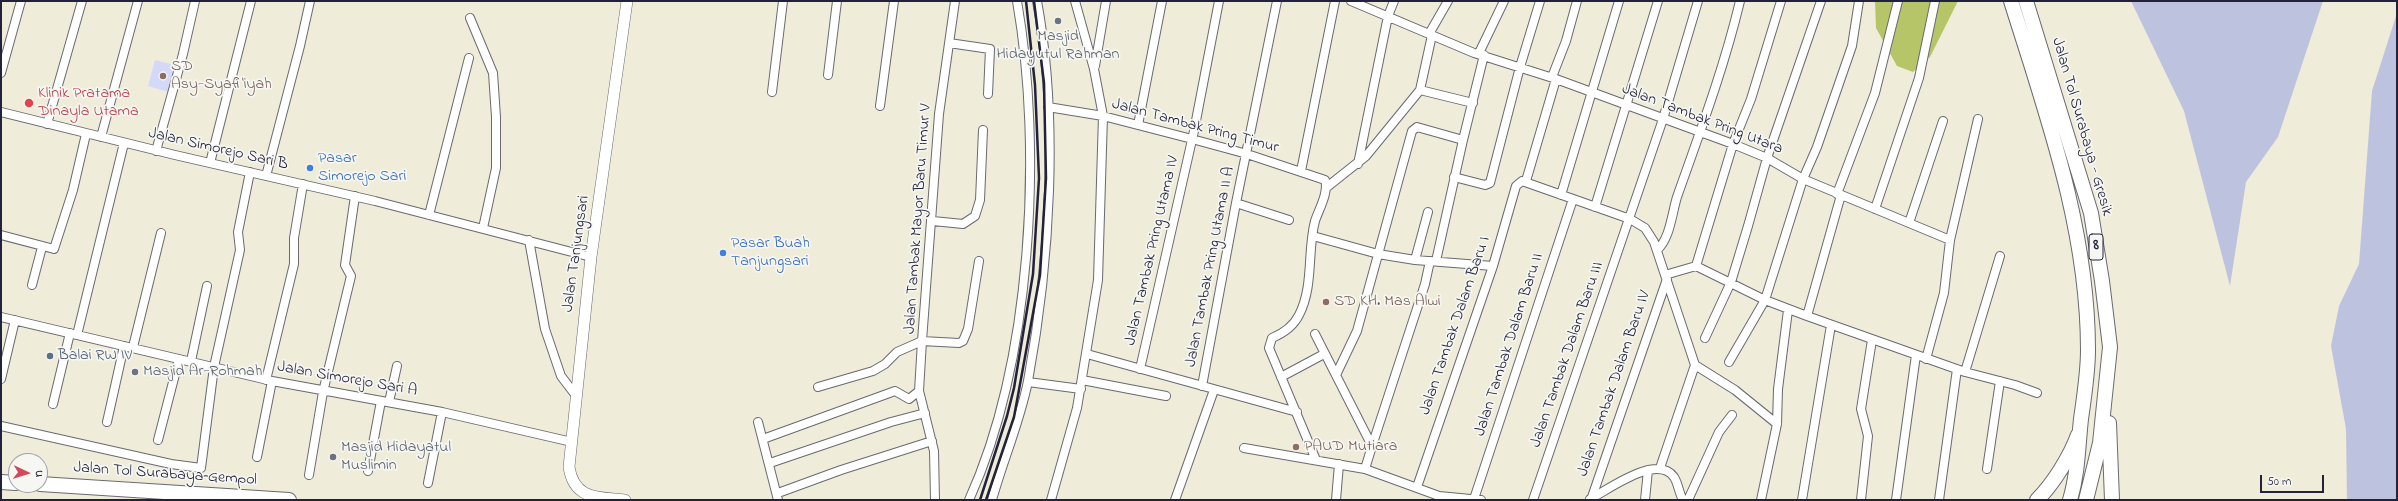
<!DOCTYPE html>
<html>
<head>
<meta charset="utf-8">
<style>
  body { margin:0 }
  #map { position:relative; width:2398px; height:501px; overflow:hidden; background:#efecd9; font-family:"Indie Flower",sans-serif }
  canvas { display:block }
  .frame { position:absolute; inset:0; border:2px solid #22223b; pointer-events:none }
  .north { position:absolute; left:8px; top:453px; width:40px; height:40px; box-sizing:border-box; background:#f6f6f2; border:1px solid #a1a1a9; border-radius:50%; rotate:94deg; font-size:11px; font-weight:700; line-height:16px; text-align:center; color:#22223b }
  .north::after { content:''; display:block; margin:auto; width:14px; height:18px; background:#d1495b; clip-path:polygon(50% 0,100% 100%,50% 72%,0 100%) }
  .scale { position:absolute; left:2260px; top:475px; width:64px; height:18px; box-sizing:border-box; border:2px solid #22223b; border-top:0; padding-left:5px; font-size:12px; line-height:14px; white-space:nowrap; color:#22223b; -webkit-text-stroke:3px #f6f6f2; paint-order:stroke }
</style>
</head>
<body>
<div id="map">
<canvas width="2398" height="501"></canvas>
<div class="frame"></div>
<div class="north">U</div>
<div class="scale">50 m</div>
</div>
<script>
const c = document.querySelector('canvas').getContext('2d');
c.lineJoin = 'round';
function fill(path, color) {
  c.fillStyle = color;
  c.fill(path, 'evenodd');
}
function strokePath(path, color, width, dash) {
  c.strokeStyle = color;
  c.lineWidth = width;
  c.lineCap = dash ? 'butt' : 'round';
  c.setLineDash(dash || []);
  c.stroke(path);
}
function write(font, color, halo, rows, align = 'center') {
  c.font = font + ' "Indie Flower",sans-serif';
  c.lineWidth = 3.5;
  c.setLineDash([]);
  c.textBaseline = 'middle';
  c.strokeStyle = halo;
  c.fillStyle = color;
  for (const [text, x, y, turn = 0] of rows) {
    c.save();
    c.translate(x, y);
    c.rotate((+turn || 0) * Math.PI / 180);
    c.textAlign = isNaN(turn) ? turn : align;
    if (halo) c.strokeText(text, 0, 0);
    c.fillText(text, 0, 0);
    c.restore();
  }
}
fill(new Path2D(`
  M155,60L179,66L172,93L148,86Z`), '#d4d8f9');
fill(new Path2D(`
  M2131,1H2323L2278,137L2246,182L2230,286L2184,111Z
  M2397,13V500H2347L2346,429L2331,346L2339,306L2359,264L2372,91Z`), '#bdc3de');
fill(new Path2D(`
  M1875,1H1958L1930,57L1913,72L1897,66L1876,28Z`), '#b6c568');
const street = new Path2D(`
  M955,1L939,114L922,341L959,343L963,341L968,329L979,261
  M1351,1L1474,53L1556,79L1733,144L1767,158L1803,179L1950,240
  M470,18L493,73L496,117V168L483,228
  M1429,34L1448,1
  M949,43L990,49L988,94
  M1479,53L1504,1
  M1095,66L1106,1
  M1,73L21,1
  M828,75L837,1
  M1552,77L1566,41L1577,1
  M1420,90L1473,103
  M772,92L783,1
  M880,106L894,1
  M1048,107L1103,116L1192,139L1247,154L1325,180C1329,192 1319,209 1315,221C1307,251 1314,286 1299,315C1293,327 1284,333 1272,338L1269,348L1316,460
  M1,112L175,155L375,201L591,257
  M47,124L82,1
  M1138,125L1162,1
  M101,137L138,1
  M156,151L183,54L195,1
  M210,163L251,1
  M1358,164L1388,16L1394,1
  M1301,171L1335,1
  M266,176L300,46L310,1
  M1454,177L1485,185L1490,183L1520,67L1540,1
  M1526,181L1556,79
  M1327,187L1366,156L1420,90L1432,35
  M1837,194L1875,93L1898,1
  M1561,195L1619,1
  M1236,203L1289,220
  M1595,207L1658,1
  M1875,209L1919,78L1935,1
  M429,215L469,58
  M933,221L963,224L975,216L980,200L983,130
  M1909,223L1943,121
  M1,235L54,249L73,190L86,134
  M1313,236L1378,254L1415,260L1493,266
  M529,240L545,329L561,376L577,397
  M1657,250C1670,239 1672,213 1677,197C1700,132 1724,68 1740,1
  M1415,260L1428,212
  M1436,261L1463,140L1484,55
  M1696,266L1765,300L1807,316L1841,195
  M1665,275L1696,266L1733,144L1751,99L1781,1
  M32,285L42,247
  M1807,316L1965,372L2000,256
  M1,317L272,381L442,412L572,442
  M1315,334L1372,446L1365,469
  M77,335L124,143
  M1705,338L1731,282L1748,226L1767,158L1821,1
  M133,347L161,233
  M1087,354L1297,412
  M1926,359L1944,293L1950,240L1978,119
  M191,361L207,286
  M1729,362L1765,300L1803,179L1817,147L1852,46L1859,1
  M1140,369L1194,131L1219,1
  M1965,372L2015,385L2037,393
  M1336,375L1357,331L1412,131L1417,127L1463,140
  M1281,377L1324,354
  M1,379L15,320
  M266,380L294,264V238L303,184
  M1082,380L1166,396
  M1028,382L1081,389
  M1202,386L1236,203L1277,1
  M818,387L873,371L885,364L897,352L922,341L919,391L934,451L935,500
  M389,402L397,366
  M53,404L70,333
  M107,422L124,346
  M758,422L778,500
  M1,426L171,464L201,468L214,367L240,250L238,232L250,172
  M763,439L895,391L909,399L919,391
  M158,440L179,359
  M1372,446L1425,284L1430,261
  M1244,448L1365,469L1439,496L1481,500
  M257,457L272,381
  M770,463L891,422L925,413
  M1660,468L1695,365
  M1987,469L2000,381
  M368,471L381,401
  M309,475L323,392L351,276L345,265L355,196
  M428,483L442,412
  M1417,487L1493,266L1516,186L1522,181L1630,219L1645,228L1654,242L1695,365L1735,390L1777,424
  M778,493L841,470L932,441
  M1474,499L1573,199
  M1590,499C1608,490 1657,453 1674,477C1678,483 1679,493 1683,500
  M969,500C1032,361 1043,150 1017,1
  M992,500C1003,460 1020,422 1028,381C1050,262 1059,120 1037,1
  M1051,500L1077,408L1098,280L1103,116L1094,69L1075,1
  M1175,500L1214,390
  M1336,500L1339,464
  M1533,500L1663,119L1698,1
  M1591,500L1667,279
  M1645,500L1648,470
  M1688,500L1719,432L1732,415
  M1761,500L1777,424L1778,389L1788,310
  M1802,500L1831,325
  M1861,500L1868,436L1861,409L1872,340
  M1896,500L1916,355
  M1939,500L1957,369`);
const secondary = new Path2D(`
  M625,500C598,497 574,500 569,467L591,257L627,1`);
const highway = new Path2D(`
  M2011,1C2047,116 2088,229 2088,350C2088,373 2084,397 2081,419C2078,447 2078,473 2070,500
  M2026,1L2091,213L2102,281L2110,347L2100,443L2086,500
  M2109,423L2112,500
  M1,482L16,483
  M40,484L289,500
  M2037,500C2053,484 2070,457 2078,435`);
strokePath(street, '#6a6972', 10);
strokePath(secondary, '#6a6972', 12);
strokePath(highway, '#6a6972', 16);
strokePath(street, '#fff', 8);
strokePath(secondary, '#fff', 11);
strokePath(highway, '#fff', 14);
strokePath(new Path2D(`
  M980,500L1007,416L1014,388L1033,274L1039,178L1035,85L1026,1
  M986,500L1014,417L1040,275L1046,178L1044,83L1034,1`), '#22223b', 2.5);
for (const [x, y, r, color] of [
  [1058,21,4,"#6b7280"],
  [163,76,4,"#8d6e63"],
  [29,103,5,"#e0444e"],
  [310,168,4,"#3f7fe0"],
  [723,253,4,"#3f7fe0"],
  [1326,302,4,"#8d6e63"],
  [50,356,4,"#5c6f8a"],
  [135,372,4,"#6b7280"],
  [1296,447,4,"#8d6e63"],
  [333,457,4,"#6b7280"]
]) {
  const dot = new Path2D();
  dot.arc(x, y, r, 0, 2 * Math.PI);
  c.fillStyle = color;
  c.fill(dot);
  strokePath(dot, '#f6f6f2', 1.5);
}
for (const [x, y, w] of [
  [2096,247,14]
]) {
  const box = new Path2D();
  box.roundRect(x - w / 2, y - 13, w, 26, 3);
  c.fillStyle = '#f6f6f2';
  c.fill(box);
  strokePath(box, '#22223b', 1);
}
write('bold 15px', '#22223b', null, [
  ["8",2096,247]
]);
write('16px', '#5b616d', '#f6f6f2', [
  ["Masjid",1058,37,"center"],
  ["Hidayutul Rahman",1058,55,"center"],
  ["Masjid Ar-Rohmah",143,372],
  ["Masjid Hidayatul",341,448],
  ["Muslimin",341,466]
], 'left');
write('16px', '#785e54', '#f6f6f2', [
  ["SD",171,67],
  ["Asy-Syafi'iyah",171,85],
  ["SD KH. Mas Alwi",1334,302],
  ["PAUD Mutiara",1304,447]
], 'left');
write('16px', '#be3a42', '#f6f6f2', [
  ["Klinik Pratama",38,94],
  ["Dinayla Utama",38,112]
], 'left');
write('16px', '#22223b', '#f6f6f2', [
  ["Jalan Tambak Pring Utara",1702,120,21],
  ["Jalan Tambak Pring Timur",1195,127,15],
  ["Jalan Tol Surabaya - Gresik",2081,127,74],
  ["Jalan Simorejo Sari B",218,150,13],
  ["Jalan Tambak Mayor Baru Timur V",919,219,-86],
  ["Jalan Tambak Pring Utama IV",1153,251,-77],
  ["Jalan Tanjungsari",577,254,-82],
  ["Jalan Tambak Pring Utama II A",1211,267,-79],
  ["Jalan Tambak Dalam Baru I",1456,326,-71],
  ["Jalan Tambak Dalam Baru II",1510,345,-72],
  ["Jalan Tambak Dalam Baru III",1568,355,-71],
  ["Jalan Simorejo Sari A",347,380,10],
  ["Jalan Tambak Dalam Baru IV",1615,384,-71],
  ["Jalan Tol Surabaya–Gempol",165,475,4]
]);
write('16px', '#366cbe', '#f6f6f2', [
  ["Pasar",318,159],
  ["Simorejo Sari",318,177],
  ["Pasar Buah",731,244],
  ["Tanjungsari",731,262]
], 'left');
write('16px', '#4e5e75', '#f6f6f2', [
  ["Balai RW IV",58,356]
], 'left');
</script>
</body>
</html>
